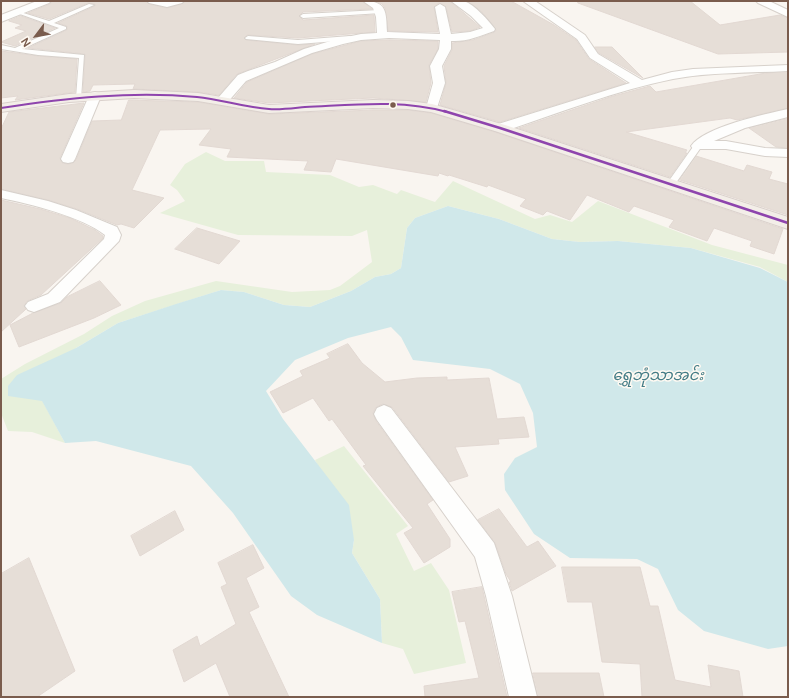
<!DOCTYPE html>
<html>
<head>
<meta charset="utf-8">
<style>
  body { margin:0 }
  #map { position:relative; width:789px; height:698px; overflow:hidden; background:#f9f5f0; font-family:"DM Sans",sans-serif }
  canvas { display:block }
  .frame { position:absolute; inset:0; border:2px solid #7a5c4d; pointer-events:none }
  .north { position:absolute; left:16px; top:16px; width:40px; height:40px; -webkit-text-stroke:3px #fffaf3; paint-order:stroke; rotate:238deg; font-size:11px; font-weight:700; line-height:16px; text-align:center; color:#7a5c4d }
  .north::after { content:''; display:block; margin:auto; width:14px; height:18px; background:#7a5c4d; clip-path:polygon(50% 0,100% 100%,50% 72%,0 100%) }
</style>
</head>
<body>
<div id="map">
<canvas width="789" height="698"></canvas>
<div class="frame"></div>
<div class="north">N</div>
</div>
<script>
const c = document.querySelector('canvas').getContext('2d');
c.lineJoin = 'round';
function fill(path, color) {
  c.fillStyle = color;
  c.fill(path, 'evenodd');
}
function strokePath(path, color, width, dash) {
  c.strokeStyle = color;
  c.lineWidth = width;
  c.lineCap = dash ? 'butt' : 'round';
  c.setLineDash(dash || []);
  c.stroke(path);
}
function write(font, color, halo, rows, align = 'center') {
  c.font = font + ' "DM Sans","Noto Sans Myanmar",sans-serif';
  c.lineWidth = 3;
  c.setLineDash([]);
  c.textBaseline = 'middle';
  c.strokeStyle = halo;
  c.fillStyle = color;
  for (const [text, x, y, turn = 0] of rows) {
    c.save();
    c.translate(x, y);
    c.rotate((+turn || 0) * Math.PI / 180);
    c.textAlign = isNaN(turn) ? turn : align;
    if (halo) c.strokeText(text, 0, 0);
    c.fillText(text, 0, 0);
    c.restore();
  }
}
fill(new Path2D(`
  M206,152L225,161H264L266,172L330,175L359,187L373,185L397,194L401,190L435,202L453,181L535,219L550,215L572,222L598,201L712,245L788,265V282L760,267L691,248L618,241L580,242L552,239L499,219L448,206L415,218L407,228L401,268L391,274L375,277L351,291L310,307L284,305L244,292L221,290L118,323L76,348L42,400L65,443L32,432L8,431L1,413V379L25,364L84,334L112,316L145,301L216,281L292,292L330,290L340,286L372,262L367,230L352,236L238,235L160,213L185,201L177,190L170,185L185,164Z
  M344,446L408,526L396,534L414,571L431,563L449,590L466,663L414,674L403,649L382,643L380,599L352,553L354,540L315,460Z`), '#e7f0db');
fill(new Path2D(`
  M448,206L499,219L552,239L580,242L618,241L691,248L760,268L788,282V646L768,649L704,631L678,610L658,569L637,559L570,558L534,534L505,490L504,474L515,458L537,447L533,413L520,384L490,369L413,360L401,337L391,327L348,338L295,360L266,391L283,419L349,505L354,540L352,553L380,599L382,643L317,615L291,596L233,513L191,466L96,441L65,443L42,401L8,396V386L17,375L76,348L118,323L176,304L221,290L244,292L284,305L310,307L351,291L375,277L391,274L401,268L407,228L415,218Z`), '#d0e8ea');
const building = new Path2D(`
  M52,1H146L149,4L167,8L182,4L186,1H362L372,9L303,12L299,16L303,20L374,15L375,32L298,38L247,35L244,38L246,40L298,45L315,44L237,74L219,95L198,92L133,89L135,84L93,85L90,91L83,92L85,54L28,48L67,30V26L58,23L95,6V4L88,3L49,19L28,13L50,4Z
  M375,1H450L480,27L470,31L452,32L446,7L439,3L434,7L438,32L388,31L385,8L382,4Z
  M468,1H511L554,25L576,40L589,59L626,83L500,122L440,105L446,83L444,66L452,50V43L473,40L495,32L496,30L482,12Z
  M578,1H690L720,25L780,15L788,18V52L718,54L578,3Z
  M21,16L55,28L15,46L1,42L26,31L15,28L22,25L9,21Z
  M389,40L438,41V49L429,65L431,83L426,102L373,98L269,103L234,98L247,82L312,54L361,41Z
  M595,47H612L643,78L599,53Z
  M1,51L38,56L77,59L75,92L15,100L18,96L1,98Z
  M788,72V108L737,120L730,118L626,132L687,150L685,153H687L670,177L519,128L610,97L650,86L656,92L766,73Z
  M129,100L198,102L269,114L373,110H408L431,113L495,132L783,229L774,254L750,246L752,241L714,228L707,241L669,227L674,220L634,206L629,212L587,195L570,220L547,211L543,215L520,206L526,199L488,185L487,187L449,175L448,176L439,173L438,176L336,159L331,172L304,170L308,161L227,157L231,149L199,145L211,129L160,130L132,190L164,198L134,228L121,224L117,225L77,209L48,200L1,189V129L9,112L84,103L60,158L62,163L68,164L73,163L76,160L92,121L121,120Z
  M788,119V148L776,147L749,128Z
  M696,156L744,171L747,165L772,172L769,179L788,184V215L680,180Z
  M1,200L40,209L70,218L95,230L103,236V238L41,295L27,301L24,306L26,309L1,332Z
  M197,228L240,241L219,264L175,249Z
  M100,281L121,305L94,318L19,347L10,325L33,313L61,303L67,297Z
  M348,344L362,363L385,382L417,378L447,377V380L489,378L497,419L524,417L529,437L498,439L499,444L455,447L468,476L449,482L392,407L383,404L376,407L373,413L376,421L433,500L427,504L450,539V547L424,563L404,533L413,528L363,466L366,465L332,419L329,421L313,398L283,413L270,392L303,376L300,371L330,358L327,354Z
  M499,509L527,547L538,541L556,566L512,591L509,582H511L506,574L495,543L478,520Z
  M175,511L184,530L140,556L131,536Z
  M253,545L264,568L246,578L259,607L249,612L289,697H230L216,663L184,682L173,650L197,636L200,646L236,624L221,587L227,584L218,563Z
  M29,558L75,671L37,697H1V574Z
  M562,567H640L650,606H658L675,680L711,687L708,665L739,671L743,697H642L640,664L602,662L592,602H568Z
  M482,587L507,697H425L424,686L479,678L465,621L459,622L452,592Z
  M533,673H599L604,697H538Z`);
fill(building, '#e6ded7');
strokePath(building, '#e2d8d2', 1);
const lane = new Path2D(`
  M89,4L94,5L54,23L66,27V29L22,49L84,55L81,99L76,98L79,58L38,55L1,49V45L15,48L59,28L17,13V11L49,21Z
  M379,10L381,11V13L303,18L300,16L303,14Z
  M248,36L298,40L350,36L353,38L350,40L298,44L246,39L245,38Z
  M695,144H701L702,146L673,187H667L666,185Z`);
const street = new Path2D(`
  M37,1H51L49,3L1,22V15Z
  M147,1H184L182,3L167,7L149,3Z
  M363,1C387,1 386,11 387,32L440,34L435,7L440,4L445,7L451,34L470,32L483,28L471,16L451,1C455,1 460,0 464,1C475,5 488,20 495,29L494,31C480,36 466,42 451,41V49L442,66L445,83L436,111H428L426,108L433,83L430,66L439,49L440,40L389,38L361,40L343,44L312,53L246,81L226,104H218L216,101L218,98L238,75L248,71L275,62L304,49L337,39L361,34L377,33L376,17L373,8Z
  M523,1H535L585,35L598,54L642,80L672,72L693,69L788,65V71C750,73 710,72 673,79C617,90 559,113 505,131H495L493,128L495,125L630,83L590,58L577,39Z
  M756,1H769L788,10V17L758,3Z
  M95,92L99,93L101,96L75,159L73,162L68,163L63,162L61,159L89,96L91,93Z
  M788,109V117L745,128L714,141H726L765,148L788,149V157L765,156L726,149H693L691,146C704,127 765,114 788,109Z
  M1,190L48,201L76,210L117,227L121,235L119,241L60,302L34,312L28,310L25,306L28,302L48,294L104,239L105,235C83,217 30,204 1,198Z
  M384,405L391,408L494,543L512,596L537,697H509L486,596L475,557L377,420L374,414L377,408Z`);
const primary = new Path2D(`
  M134,90L198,93L269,105L373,100L408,101L432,104L505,125L788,217V229L495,131L431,112L408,109L373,108L269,113L198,101L134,98L69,102L1,112V104L69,94Z`);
strokePath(lane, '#d7d1cb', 2);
strokePath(street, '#d7d1cb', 2);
strokePath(primary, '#dad1cc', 2);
fill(lane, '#fefefd');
fill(street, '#fefefd');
fill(primary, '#f3eee8');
strokePath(new Path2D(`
  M1,108C66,98 131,91 197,97C221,99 245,108 269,109C281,110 294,108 305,107C352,105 401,99 447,112`), '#8e44ad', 2);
strokePath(new Path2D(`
  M444,111L500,128L788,223`), '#8e44ad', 2.5);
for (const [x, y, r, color] of [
  [393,105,3.5,"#7a5c4d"]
]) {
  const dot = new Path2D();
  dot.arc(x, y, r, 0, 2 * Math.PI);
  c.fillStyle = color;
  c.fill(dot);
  strokePath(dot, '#fffaf3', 1.5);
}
write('italic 15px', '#437c86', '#fffaf3', [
  ["ရွှေဘုံသာအင်း",658,376]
]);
</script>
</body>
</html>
